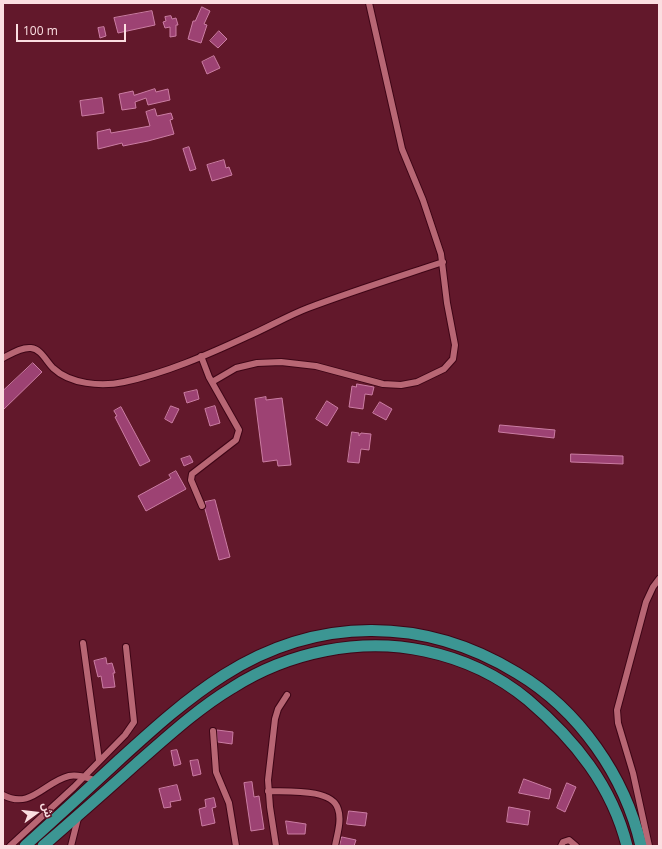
<!DOCTYPE html>
<html>
<head>
<meta charset="utf-8">
<style>
  body { margin:0 }
  #map { position:relative; width:662px; height:849px; overflow:hidden; background:#62182b; font-family:"Open Sans","Noto Sans Arabic",sans-serif }
  canvas { display:block }
  .frame { position:absolute; inset:0; border:4px solid #fbdee1; pointer-events:none }
  .north { position:absolute; left:16px; top:793px; width:40px; height:40px; -webkit-text-stroke:3px #62182b; paint-order:stroke; rotate:75deg; font-size:11px; font-weight:700; line-height:16px; text-align:center; color:#fbdee1 }
  .north::after { content:''; display:block; margin:auto; width:14px; height:18px; background:#fbdee1; clip-path:polygon(50% 0,100% 100%,50% 72%,0 100%) }
  .scale { position:absolute; left:16px; top:24px; width:110px; height:18px; box-sizing:border-box; border:2px solid #fbdee1; border-top:0; padding-left:5px; font-size:12px; line-height:14px; white-space:nowrap; color:#fbdee1; -webkit-text-stroke:3px #62182b; paint-order:stroke }
</style>
</head>
<body>
<div id="map">
<canvas width="662" height="849"></canvas>
<div class="frame"></div>
<div class="north">ش</div>
<div class="scale">100 m</div>
</div>
<script>
const c = document.querySelector('canvas').getContext('2d');
c.lineJoin = 'round';
function fill(path, color) {
  c.fillStyle = color;
  c.fill(path, 'evenodd');
}
function strokePath(path, color, width, dash) {
  c.strokeStyle = color;
  c.lineWidth = width;
  c.lineCap = dash ? 'butt' : 'round';
  c.setLineDash(dash || []);
  c.stroke(path);
}
const building = new Path2D(`
  M202,7L210,11L204,24L207,25L201,43L188,39L193,21H195Z
  M152,11L155,25L118,33L114,18Z
  M171,16L172,19L176,18L178,25H176V36L170,37V27L165,28L163,22L166,21L165,17Z
  M104,27L106,36L100,38L98,28Z
  M219,31L227,39L218,48L210,41Z
  M214,56L220,68L207,74L202,62Z
  M155,89L156,92L168,89L170,100L148,105L146,98L135,102L136,108L122,110L119,94L133,91L134,95Z
  M102,98L104,113L82,116L80,101Z
  M155,109L157,116L171,113L173,119L170,120L174,134L148,141L123,146L122,143L98,149L97,132L110,129L111,133L150,126L146,112Z
  M189,147L196,169L190,171L183,149Z
  M224,160L226,168L229,167L232,175L212,181L207,165Z
  M33,363L42,372L3,410V391Z
  M357,384L374,387L372,395L365,394L363,409L349,407L352,386L356,387Z
  M197,390L199,399L187,403L184,393Z
  M266,397V400L282,398L291,465L278,466L277,460L263,462L255,399Z
  M327,401L338,408L327,426L316,419Z
  M380,402L392,409L386,420L373,413Z
  M171,406L179,409L172,423L165,419Z
  M215,406L220,423L210,426L205,409Z
  M121,407L150,461L140,466L115,417L117,416L114,411Z
  M500,425L555,430L554,438L499,432Z
  M352,432L359,433V436L361,433L371,434L369,450L361,449L359,463L348,462Z
  M571,454L623,456V464L571,462Z
  M190,456L193,462L184,466L181,459Z
  M176,471L186,489L146,511L138,496L171,478L169,475Z
  M215,500L230,557L219,560L205,509V502Z
  M106,658L107,664L112,663L115,673H113L115,687L103,688L101,676L98,677L94,661Z
  M217,730L233,732L232,744L218,742Z
  M177,750L181,764L174,766L171,751Z
  M198,760L201,774L193,776L190,761Z
  M524,779L551,789L549,799L519,793Z
  M252,782L254,797L259,796L264,829L251,831L244,783Z
  M567,783L576,787L565,812L557,808Z
  M177,785L181,800L170,802L171,807L164,808L159,789Z
  M214,798L216,807L212,808L215,823L202,826L199,809L206,807L205,800Z
  M509,807L530,811L528,825L507,822Z
  M349,811L367,813L365,826L347,824Z
  M286,821L306,824L305,834H288Z
  M342,837L356,840L354,846H340Z`);
fill(building, '#9d4273');
strokePath(building, '#cb7da3', 1);
const minor = new Path2D(`
  M201,356L209,377L239,430L236,440L192,474L191,480L202,506
  M3,358C11,354 21,347 31,348C41,349 46,361 53,368C70,384 101,387 124,382C166,373 207,355 246,337C267,328 287,316 308,308C353,291 398,277 443,262
  M212,382L236,368L257,363L281,362L316,366L383,384L401,385L417,382L444,369L453,359L455,345L447,303L441,254L423,200L402,149L369,3
  M83,643L99,760
  M213,731L216,772L229,803L236,846
  M268,791C287,792 332,788 338,809C342,820 337,835 335,846
  M3,795C31,810 44,782 69,776C78,774 88,778 97,781
  M10,846L74,787L125,735L134,722L126,647
  M71,846L78,818
  M276,846L270,807L268,780L275,719L278,709L287,695
  M561,846L563,842L569,840L576,846
  M649,846L633,773L618,723L617,710L646,602L653,587L659,579`);
const trunk = new Path2D(`
  M25,846C57,817 88,789 119,760C152,730 186,699 224,675C317,616 424,616 517,673C579,710 625,776 641,846
  M43,846C74,819 105,792 136,764C166,738 197,709 232,688C288,652 360,637 425,651C463,659 499,676 528,700C575,740 612,786 627,846`);
strokePath(minor, '#3e0516', 8);
strokePath(trunk, '#3e0516', 13);
strokePath(minor, '#b86674', 6);
strokePath(trunk, '#3c9693', 11);
</script>
</body>
</html>
